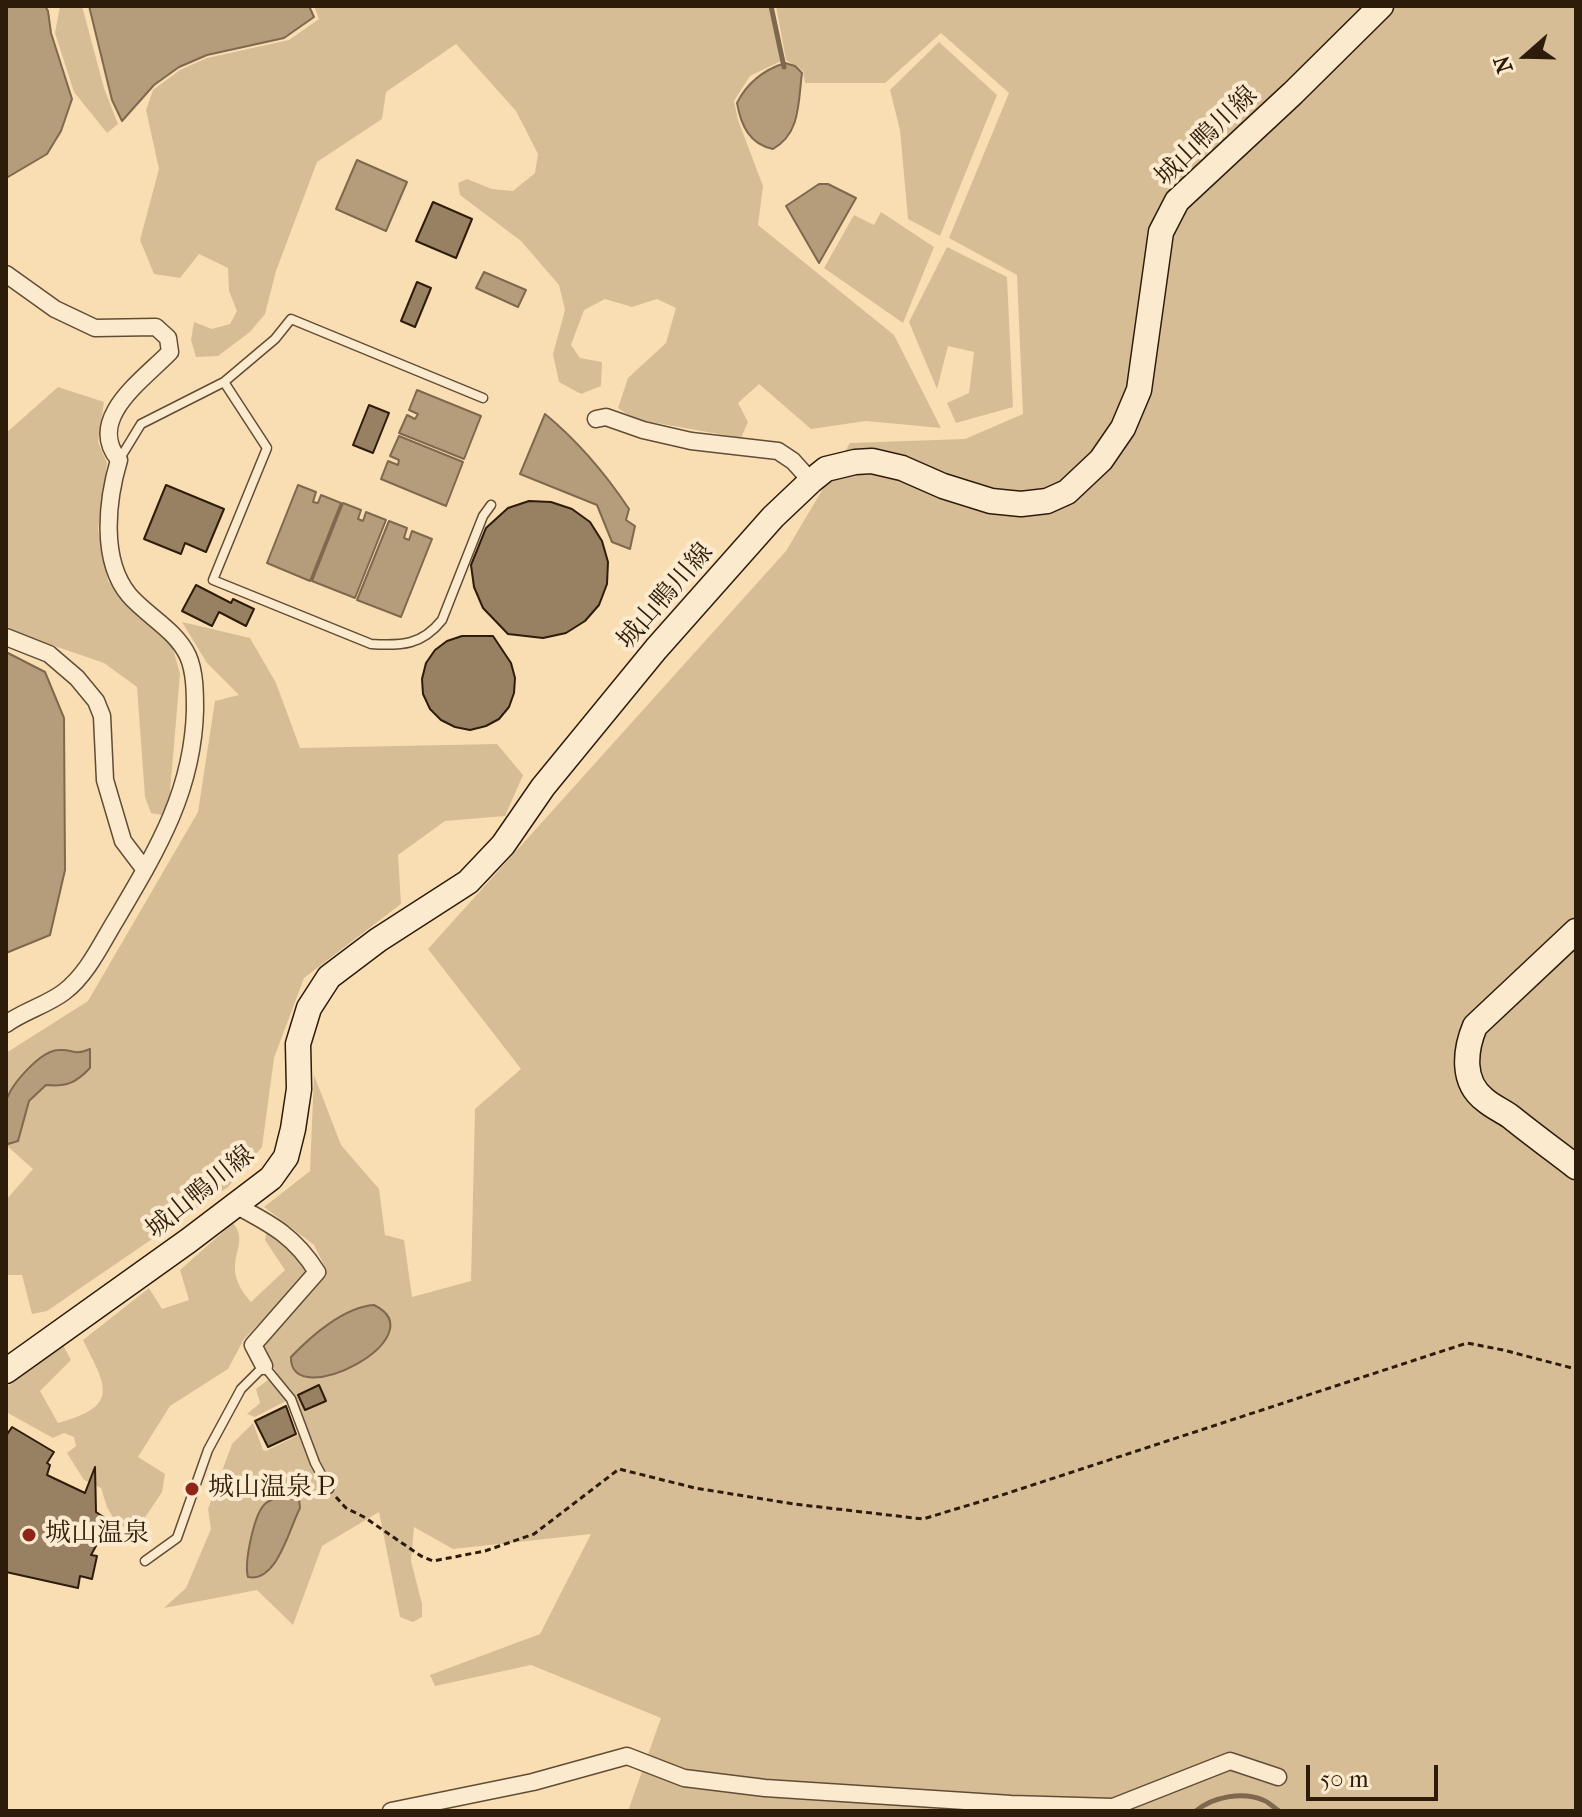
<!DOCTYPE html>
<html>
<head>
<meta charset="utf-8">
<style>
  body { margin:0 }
  #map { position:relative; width:1582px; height:1817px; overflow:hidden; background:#fadeb3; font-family:"IM FELL French Canon",serif }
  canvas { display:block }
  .frame { position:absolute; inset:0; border:8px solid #2e1c0b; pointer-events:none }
  .north { position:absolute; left:1486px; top:16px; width:80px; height:80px; -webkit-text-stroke:6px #fceace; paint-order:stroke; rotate:250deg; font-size:22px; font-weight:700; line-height:32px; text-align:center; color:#2e1c0b }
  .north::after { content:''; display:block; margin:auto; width:28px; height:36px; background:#2e1c0b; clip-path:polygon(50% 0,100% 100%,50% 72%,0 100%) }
  .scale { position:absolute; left:1306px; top:1765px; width:132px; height:36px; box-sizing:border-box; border:4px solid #2e1c0b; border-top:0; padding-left:10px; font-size:24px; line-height:28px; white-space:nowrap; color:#2e1c0b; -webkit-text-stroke:6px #fceace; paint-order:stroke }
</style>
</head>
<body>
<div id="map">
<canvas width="1582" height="1817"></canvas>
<div class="frame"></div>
<div class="north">N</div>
<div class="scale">50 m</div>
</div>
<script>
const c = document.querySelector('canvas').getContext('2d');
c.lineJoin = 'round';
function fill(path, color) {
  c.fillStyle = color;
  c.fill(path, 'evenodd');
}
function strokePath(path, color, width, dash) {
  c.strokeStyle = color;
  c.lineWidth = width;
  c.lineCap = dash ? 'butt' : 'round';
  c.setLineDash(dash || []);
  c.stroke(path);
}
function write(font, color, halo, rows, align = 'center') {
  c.font = font + ' "IM FELL French Canon","Noto Serif JP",serif';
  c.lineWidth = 8;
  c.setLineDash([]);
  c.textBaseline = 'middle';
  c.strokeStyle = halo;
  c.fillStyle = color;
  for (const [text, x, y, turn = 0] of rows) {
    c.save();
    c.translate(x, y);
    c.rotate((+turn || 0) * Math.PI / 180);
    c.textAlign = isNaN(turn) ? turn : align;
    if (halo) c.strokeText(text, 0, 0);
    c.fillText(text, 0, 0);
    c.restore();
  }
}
fill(new Path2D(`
  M60,6H82L104,88L118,124L107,133L74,92L55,33Z
  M314,6H769L782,53L781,61L750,76L734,101L738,120L763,186L758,225L894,335L941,428L866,421L811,429L759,384L738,403L748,422L741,438L634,419L618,408L628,378L666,343L676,308L657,299L632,307L605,299L584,310L571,345L580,358L602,362L601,386L581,394L559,382L553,354L565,310L559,285L521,241L460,195L458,183L467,179L492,189L513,191L535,173L538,154L516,111L456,44L386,92L382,119L317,162L276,271L265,314L250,332L218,356L196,357L191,340L194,322L212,329L230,324L237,311L229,291L228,268L199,254L180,278L154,274L140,240L159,169L146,110L153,90L180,70L207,58L289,40L319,19Z
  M776,6H1576V1811H628L661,1718L531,1665L435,1686L430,1675L540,1634L591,1534L453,1549L414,1527L411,1561L422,1604V1617L413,1622L400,1617L379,1512L322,1546L293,1625L257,1590L164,1608L186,1588L211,1529L208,1509L232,1444L253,1423L263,1450L266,1451L300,1434L306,1428L292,1398L255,1417L247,1414L260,1403L256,1389L277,1373L261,1347L327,1271L314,1245L264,1207L310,1171L314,1075L341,1145L379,1189L385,1235L404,1240L412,1297L471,1281L475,1109L521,1069L428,949L786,551L850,443L965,439L1023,414L1017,275L949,238L1009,93L941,33L885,83H805L803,71L786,60Z
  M939,42L997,95L940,236L908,219L900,130L890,90Z
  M881,212L934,247L903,323L824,268L854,215L874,225Z
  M947,247L1007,277L1013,407L956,423L947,403L969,393L974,352L948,346L937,389L909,322Z
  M58,387L104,402L98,442L107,463L98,529L108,581L172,645L180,674L169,804L162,815L151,813L145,797L137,687L104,663L11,631L6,624V433Z
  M182,622L250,638L276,683L300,748L497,744L523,775L505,816L445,821L398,855L401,904L304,978L274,1058L262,1147L228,1187L47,1311L32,1314L22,1275H6V1200L33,1169L6,1145V1141L9,1143L18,1141L29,1101L46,1085C66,1087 76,1083 90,1069L89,1049L77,1055L60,1050L22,1077L6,1101V1053L88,1001L198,812L215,701L239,695L207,663Z
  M233,1223C246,1239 235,1250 235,1267C234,1280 243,1293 251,1302L285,1270L265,1240L267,1230L294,1252L308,1273L244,1339L228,1369L170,1406L138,1457L165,1474L162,1492L142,1522L126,1527L118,1526L107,1507L101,1488L84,1480L67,1453L76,1446L74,1437L64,1433L53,1438L6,1412V1388L63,1345L71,1360L40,1391L58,1423C120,1406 107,1388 83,1340L149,1288L162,1309L189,1300L180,1270Z`), '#d7bd96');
const water = new Path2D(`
  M6,6H45L48,11L51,33L72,99L61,131L47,154L8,177L6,176Z
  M89,6H309L314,17L284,38L207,55L179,67L154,85L122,121L112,100Z
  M785,63L795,66L802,73C798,102 801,133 773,149C749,144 741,125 737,103C747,83 763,70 785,63Z
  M357,160L407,182L386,231L336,209Z
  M819,184H828L856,198L819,263L786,206Z
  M484,272L526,290L518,307L476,288Z
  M417,390L481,416L464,459L399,433L407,415L415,419L418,414L409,410Z
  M545,414C579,442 605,473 629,509L626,520L635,526L630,549L612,542L597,505L520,474Z
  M399,436L463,462L446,506L381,479L388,461L398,465L399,460L390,456Z
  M298,485L316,492L313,502L318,503L321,495L341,503L310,581L267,563Z
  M343,503L361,510L358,519L363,521L366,512L386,520L355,598L312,581Z
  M389,521L407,528L404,538L409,540L412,531L432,539L401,617L357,600Z
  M6,652L45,672L64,718L65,870L50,935L6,953Z
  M90,1049V1068C76,1083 66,1087 46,1085L29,1101L18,1141L8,1144L6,1141C6,1129 3,1113 6,1102C10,1085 41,1050 59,1050C74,1049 73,1056 90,1049Z
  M374,1305C439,1337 289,1414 291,1357C311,1336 344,1307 374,1305Z
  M278,1497L299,1499L300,1508C289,1529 277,1583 248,1577C244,1563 254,1512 266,1503C270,1500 274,1499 278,1497Z`);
fill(water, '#b59c7a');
strokePath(water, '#7f694e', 2);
strokePath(new Path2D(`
  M771,6L784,67
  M1196,1811C1212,1797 1243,1791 1263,1800C1269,1802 1274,1808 1279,1811`), '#7f694e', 5);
const building = new Path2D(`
  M433,202L472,219L456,258L416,241Z
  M417,282L431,288L415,327L401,321Z
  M369,405L389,413L373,453L353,445Z
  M166,485L224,509L206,552L185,543L181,554L144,539Z
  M529,501L551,502L572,509L590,522L602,541L608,562L607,584L599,605L585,621L566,633L543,638L508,634L483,608L474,587L471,565L486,528L508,508Z
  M196,585L231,603L233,599L254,609L246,626L219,612L212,626L182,611Z
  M462,636H493L511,663L515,678L514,693L509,707L499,719L486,726L470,730L455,727L441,720L430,709L423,694L422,679L426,663L435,650L447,641Z
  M319,1385L326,1401L305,1410L298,1395Z
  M286,1406L296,1434L268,1447L255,1421Z
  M12,1427L54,1452L47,1463L50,1465L47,1475L85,1493L95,1467L96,1512L105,1518L102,1523L107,1526L91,1555L97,1556L92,1579L80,1576L78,1588L6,1572V1436Z`);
fill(building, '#988162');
strokePath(building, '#2e1c0b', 2);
const service = new Path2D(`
  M224,382L267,448L213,580L371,644C402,646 422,645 442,620L483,516L491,505
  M119,460L141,424L224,382L275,339L291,319L483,398
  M145,1561L177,1538L208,1450L241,1389L264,1366L291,1399L315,1463L329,1489`);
const minor = new Path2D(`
  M6,274L55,309L95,328L156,327L168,338L170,352C143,380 85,419 119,460C107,500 100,560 129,595C147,616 176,630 188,656C195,672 195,693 195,710C193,791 157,850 117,918C102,942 88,974 64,992C47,1005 24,1011 6,1024
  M596,419L606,417L643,430L691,441L778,451L793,461L811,481
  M6,637L49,654L77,678L96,701L102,716L105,780L123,841L145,870
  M237,1206C273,1225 295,1237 317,1272L253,1345L264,1366
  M391,1811L533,1782L627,1756L684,1778L765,1788L1011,1804L1113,1807L1230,1761L1278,1777`);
const secondary = new Path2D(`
  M1576,931L1475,1026C1465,1050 1461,1082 1485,1100C1493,1107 1503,1111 1511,1117C1532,1134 1554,1150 1576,1167
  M6,1371L188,1241L271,1178L286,1157L293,1129L299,1089L298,1044L309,1008L329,977L378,940L468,882L503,845L543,787L656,649L773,517L811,481L826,469L855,462L872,461L902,468L943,486L991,501L1021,504L1047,501L1067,492L1101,460L1123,428L1139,390L1161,232L1177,201L1293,93L1381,6`);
strokePath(service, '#614c35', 11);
strokePath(minor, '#614c35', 19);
strokePath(secondary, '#2e1c0b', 27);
strokePath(new Path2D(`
  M336,1497L346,1508L364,1517L421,1556L433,1561L485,1551L534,1534L619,1469L695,1488L794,1504L923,1519L1002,1495L1467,1343L1503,1350L1576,1369`), '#2e1c0b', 3, [6, 4]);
strokePath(service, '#fceace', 8);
strokePath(minor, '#fceace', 16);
strokePath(secondary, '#fceace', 24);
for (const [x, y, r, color] of [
  [192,1489,8,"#8f2418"],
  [29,1535,8,"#8f2418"]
]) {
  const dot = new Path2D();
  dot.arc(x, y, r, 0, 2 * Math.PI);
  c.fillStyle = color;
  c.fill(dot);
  strokePath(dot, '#fceace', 3);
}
write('26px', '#2e1c0b', '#fceace', [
  ["城山鴨川線",1207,137,-44],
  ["城山鴨川線",666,597,-49],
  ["城山鴨川線",201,1193,-39]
]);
write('26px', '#2e1c0b', '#fceace', [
  ["城山温泉Ｐ",208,1489],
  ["城山温泉",45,1535]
], 'left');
</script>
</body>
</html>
